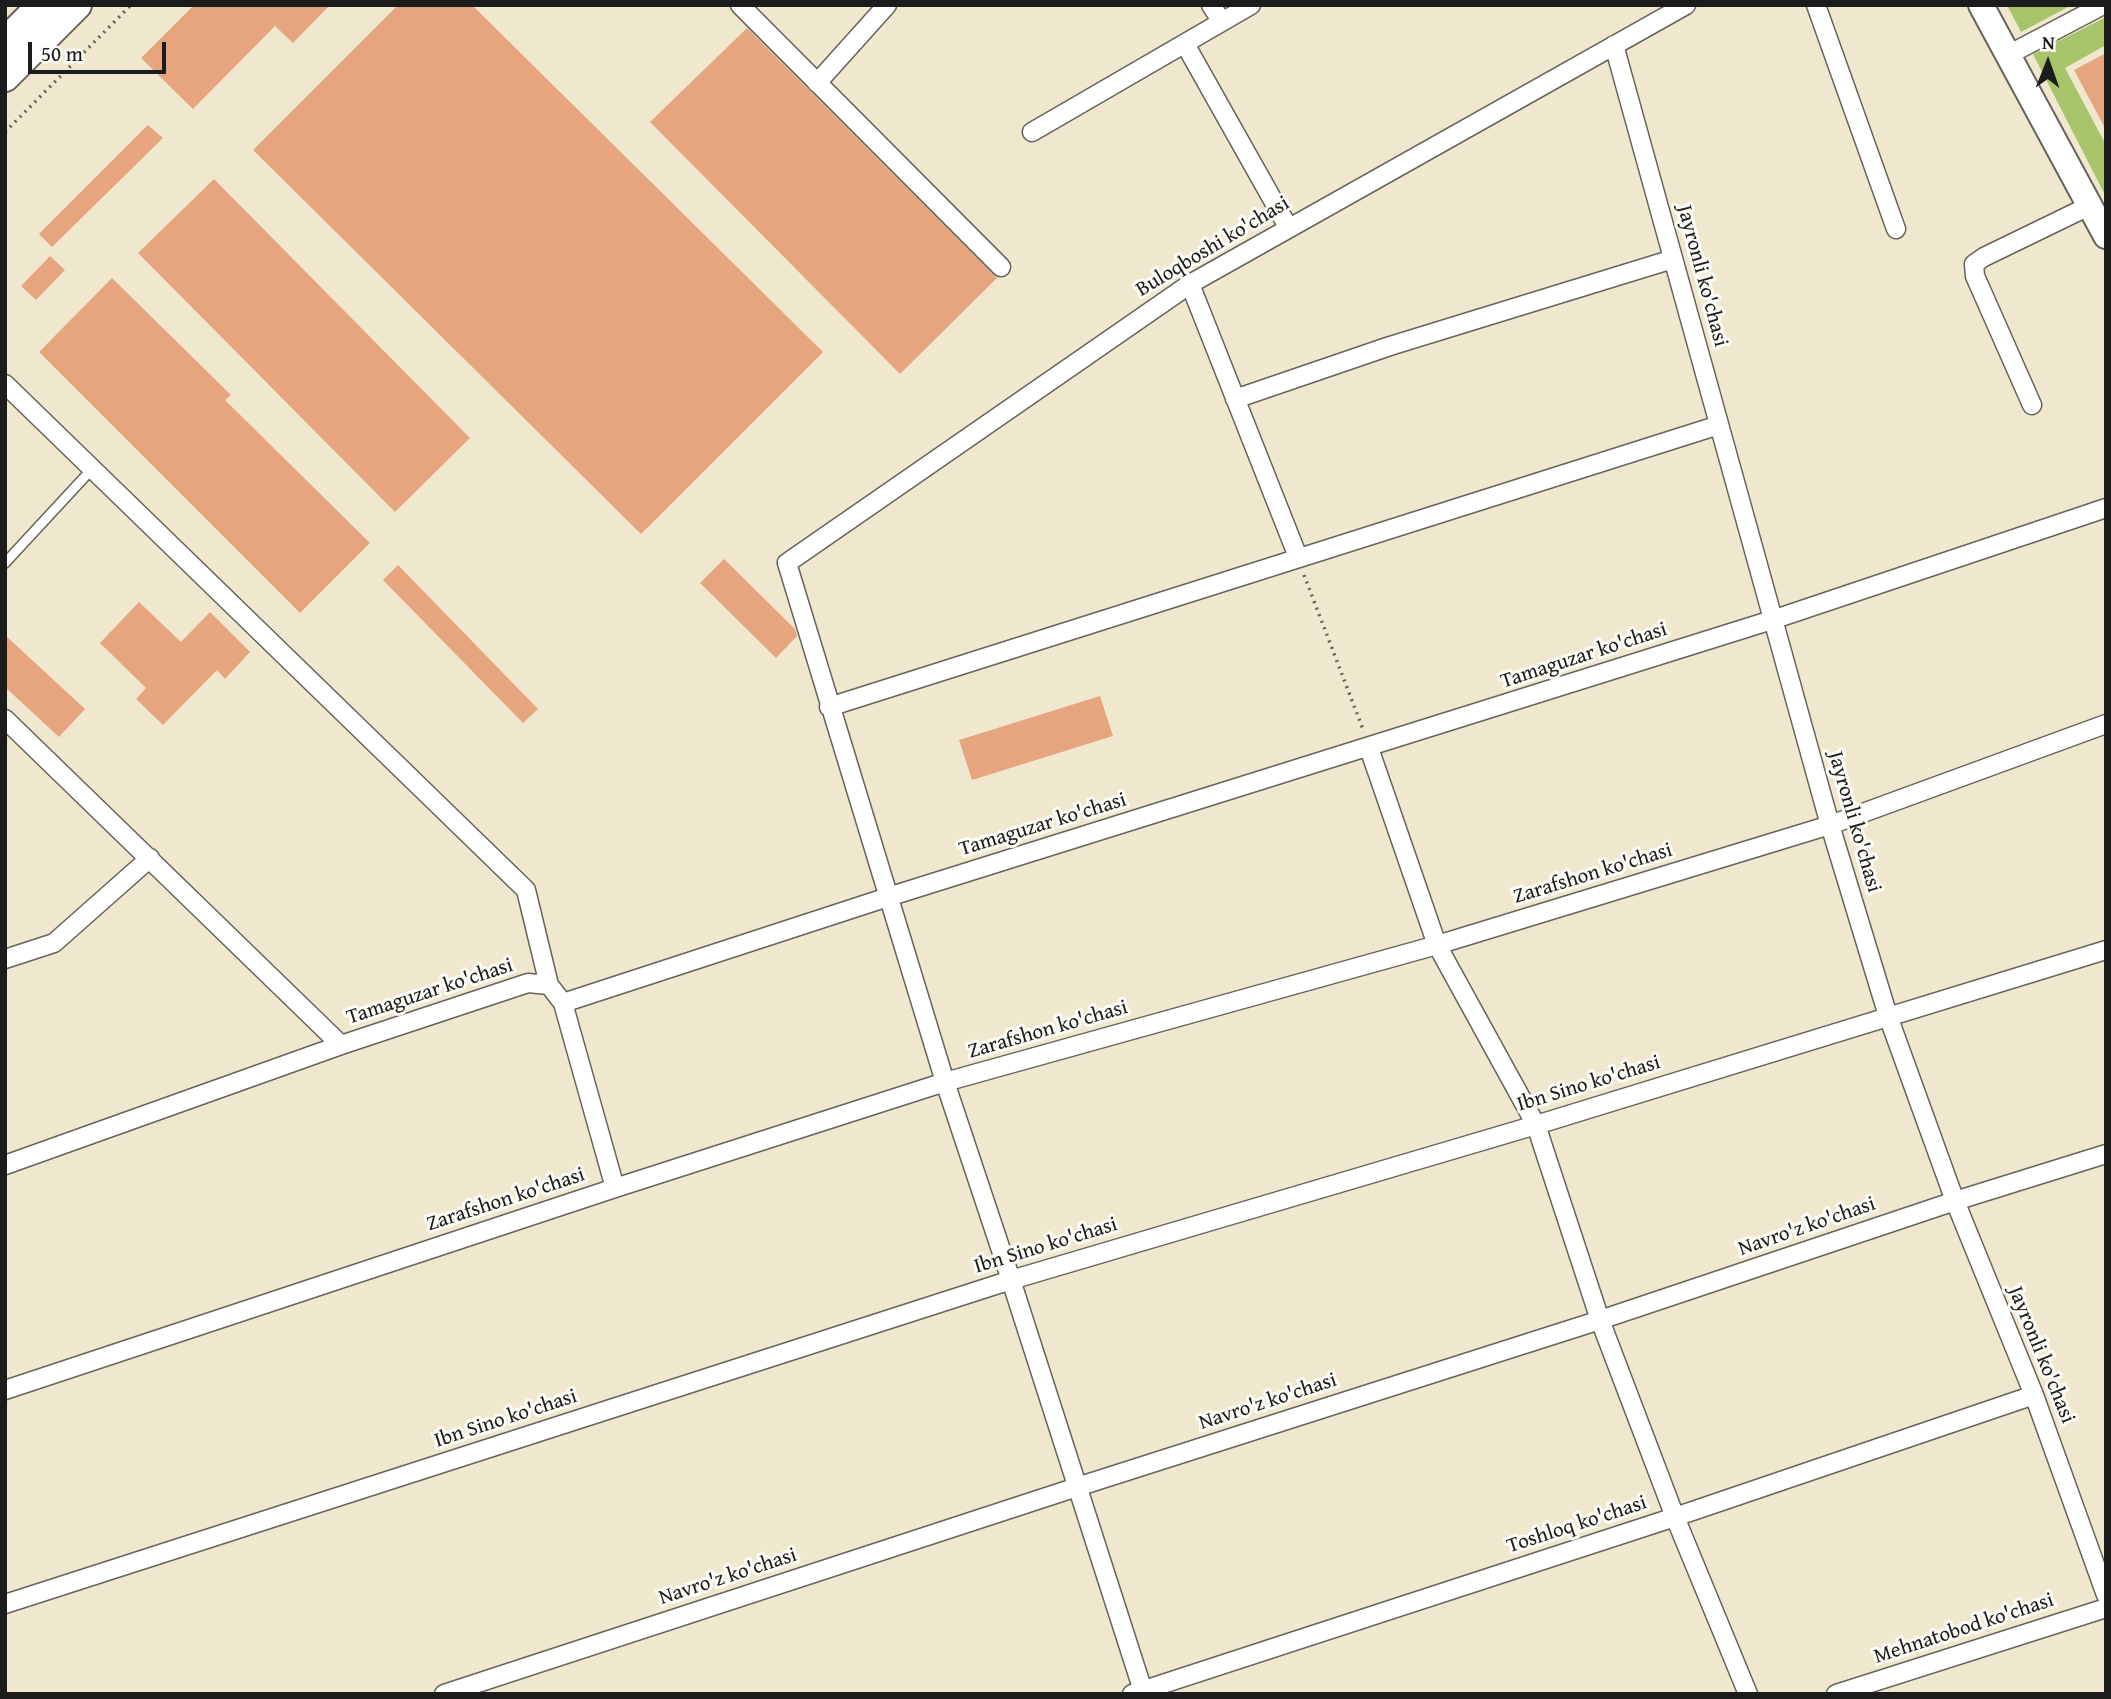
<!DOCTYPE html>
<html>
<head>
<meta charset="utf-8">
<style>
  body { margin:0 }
  #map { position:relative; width:2111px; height:1699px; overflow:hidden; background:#f0e8ce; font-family:"Gentium Book Plus",serif }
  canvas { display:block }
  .frame { position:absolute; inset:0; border:7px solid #1c1c1c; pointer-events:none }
  .north { position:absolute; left:2013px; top:28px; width:70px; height:70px; -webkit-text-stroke:5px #fdfcf7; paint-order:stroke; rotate:1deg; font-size:19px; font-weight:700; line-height:28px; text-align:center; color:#1c1c1c }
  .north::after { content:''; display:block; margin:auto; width:24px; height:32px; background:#1c1c1c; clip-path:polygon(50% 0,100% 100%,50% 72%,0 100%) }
  .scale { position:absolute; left:28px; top:42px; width:138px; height:32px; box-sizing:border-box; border:4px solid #1c1c1c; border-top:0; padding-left:9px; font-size:21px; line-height:24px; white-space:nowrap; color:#1c1c1c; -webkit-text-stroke:5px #fdfcf7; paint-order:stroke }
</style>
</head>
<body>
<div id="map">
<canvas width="2111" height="1699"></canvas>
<div class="frame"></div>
<div class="north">N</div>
<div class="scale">50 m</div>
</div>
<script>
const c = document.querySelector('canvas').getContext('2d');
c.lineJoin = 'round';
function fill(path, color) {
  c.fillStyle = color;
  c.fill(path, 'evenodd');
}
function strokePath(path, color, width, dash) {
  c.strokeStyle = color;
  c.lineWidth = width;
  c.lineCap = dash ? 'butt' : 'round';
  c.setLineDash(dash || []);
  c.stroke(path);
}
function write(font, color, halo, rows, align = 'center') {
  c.font = font + ' "Gentium Book Plus",serif';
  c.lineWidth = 6;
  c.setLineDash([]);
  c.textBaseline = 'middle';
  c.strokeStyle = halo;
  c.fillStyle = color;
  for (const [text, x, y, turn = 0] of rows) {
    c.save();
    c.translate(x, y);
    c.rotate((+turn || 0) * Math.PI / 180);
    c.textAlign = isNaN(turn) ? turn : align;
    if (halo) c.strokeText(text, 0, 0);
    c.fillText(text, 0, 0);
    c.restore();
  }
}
fill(new Path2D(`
  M2007,5H2072L2021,32Z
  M2106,17V45L2065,68L2106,145V197L2033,54Z`), '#a8c46b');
fill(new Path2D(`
  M194,5H330L293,43L275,26L193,109L141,58Z
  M398,5H472L823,352L641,534L253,150Z
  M747,28L997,278L900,374L650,122Z
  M2106,53V130L2074,70Z
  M148,125L163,138L52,247L39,234Z
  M214,179L470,438L395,512L138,253Z
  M50,256L65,270L36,300L21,286Z
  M112,278L231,395L225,400L370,543L300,613L39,352Z
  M724,559L795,629L797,636L776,658L700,583Z
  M398,565L538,709L523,723L383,580Z
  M139,602L181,642L210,612L250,652L225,679L217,670L163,725L136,699L146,688L100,643Z
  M5,635L85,709L59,737L5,687Z
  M1100,696L1113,736L972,780L959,740Z`), '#e7a57f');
const lane = new Path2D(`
  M5,563L92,469`);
const street = new Path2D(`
  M740,5L1001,267
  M1211,5L1222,22
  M1816,5L1896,229
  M1185,44L1288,227
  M1614,45L1830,825L1888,1016L1955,1201L2034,1395L2106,1595
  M2008,55L2103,5
  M817,83L887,5
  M1032,132L1251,5
  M1190,284L1298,557
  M5,384L526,890L549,985
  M1235,399L1390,346L1673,259
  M2032,405L1975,276L1974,264L1984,257L2089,206
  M829,707L1719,425
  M5,719L341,1045
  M1369,748L1437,945L1536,1125L1600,1320L1675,1517L1748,1694
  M5,959L54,943L150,858
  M563,1003L615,1188
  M5,1165L341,1045L528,983L549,985L563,1003L888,897L1775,619L2106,508
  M5,1390L615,1188L945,1082L1437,945L1830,825L2106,724
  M5,1604L1011,1280L1536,1125L2106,950
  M444,1694L1077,1487L1600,1320L1955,1201L2106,1154
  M1132,1694L1675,1517L2034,1395
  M1144,1694L1011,1280L945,1082L787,563L1190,284L1686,5
  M1836,1694L2106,1608`);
const secondary = new Path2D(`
  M1981,5L2106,236`);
const primary = new Path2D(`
  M5,42L42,5
  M5,77L77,5`);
strokePath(lane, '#66635a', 12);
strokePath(street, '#66635a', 21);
strokePath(secondary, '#66635a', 28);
strokePath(primary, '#66635a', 32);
strokePath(new Path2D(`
  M5,132L131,5
  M1304,575L1364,732`), '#66635a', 3.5, [2, 5]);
strokePath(lane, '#fff', 9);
strokePath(street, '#fff', 18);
strokePath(secondary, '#fff', 24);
strokePath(primary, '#fff', 28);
write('21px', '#1c1c1c', '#fdfcf7', [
  ["Buloqboshi ko'chasi",1213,247,-31],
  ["Jayronli ko'chasi",1702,276,75],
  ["Tamaguzar ko'chasi",1584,656,-18],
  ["Jayronli ko'chasi",1854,822,74],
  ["Tamaguzar ko'chasi",1043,825,-17],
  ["Zarafshon ko'chasi",1593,874,-17],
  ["Tamaguzar ko'chasi",430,992,-18],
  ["Zarafshon ko'chasi",1048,1030,-16],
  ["Ibn Sino ko'chasi",1589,1084,-17],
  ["Zarafshon ko'chasi",506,1200,-18],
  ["Navro'z ko'chasi",1807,1227,-19],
  ["Ibn Sino ko'chasi",1046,1246,-17],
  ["Jayronli ko'chasi",2041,1355,68],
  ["Navro'z ko'chasi",1268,1402,-18],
  ["Ibn Sino ko'chasi",506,1419,-18],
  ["Toshloq ko'chasi",1577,1525,-18],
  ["Navro'z ko'chasi",728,1577,-18],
  ["Mehnatobod ko'chasi",1964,1629,-18]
]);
</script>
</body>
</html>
